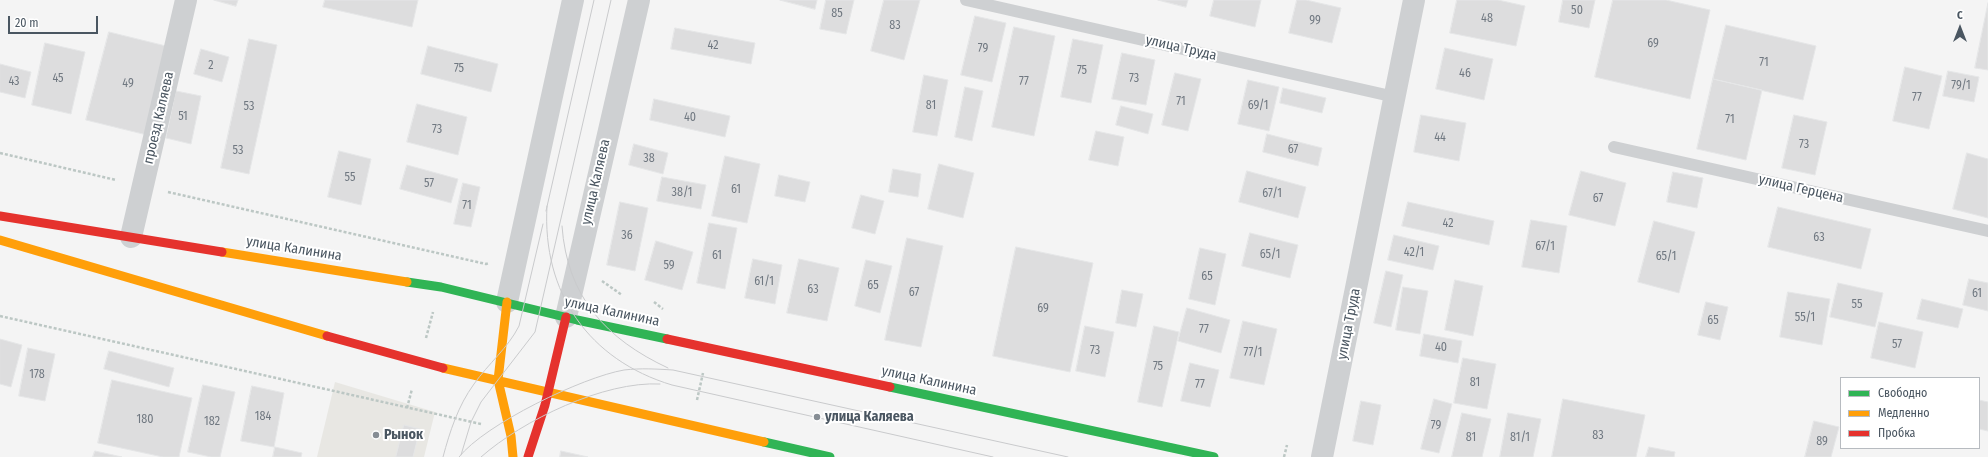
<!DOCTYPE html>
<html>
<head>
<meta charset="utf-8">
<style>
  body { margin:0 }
  #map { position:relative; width:1988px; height:457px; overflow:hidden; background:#f4f4f4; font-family:"Fira Sans Condensed",sans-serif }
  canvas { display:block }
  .legend { position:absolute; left:1840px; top:377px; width:140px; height:72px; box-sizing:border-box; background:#fff; border:1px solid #b7bbc0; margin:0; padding:5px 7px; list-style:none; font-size:12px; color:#4a5661 }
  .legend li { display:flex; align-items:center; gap:8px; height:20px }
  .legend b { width:20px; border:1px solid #b7bbc0 }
  .north { position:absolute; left:1940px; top:8px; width:40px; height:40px; -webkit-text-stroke:3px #fff; paint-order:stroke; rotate:0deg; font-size:11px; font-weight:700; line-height:16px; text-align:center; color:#4a5661 }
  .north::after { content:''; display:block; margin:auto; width:14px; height:18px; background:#4a5661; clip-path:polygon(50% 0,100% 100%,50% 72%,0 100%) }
  .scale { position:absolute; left:8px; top:16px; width:90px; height:18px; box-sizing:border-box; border:2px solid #4a5661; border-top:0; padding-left:5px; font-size:12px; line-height:14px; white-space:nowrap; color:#4a5661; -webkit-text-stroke:3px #fff; paint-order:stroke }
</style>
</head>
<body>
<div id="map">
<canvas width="1988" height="457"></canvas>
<ul class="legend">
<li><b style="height:5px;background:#30b455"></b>Свободно</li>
<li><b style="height:5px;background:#ff9f0a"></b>Медленно</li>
<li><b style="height:5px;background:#e5322d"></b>Пробка</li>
</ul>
<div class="north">С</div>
<div class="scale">20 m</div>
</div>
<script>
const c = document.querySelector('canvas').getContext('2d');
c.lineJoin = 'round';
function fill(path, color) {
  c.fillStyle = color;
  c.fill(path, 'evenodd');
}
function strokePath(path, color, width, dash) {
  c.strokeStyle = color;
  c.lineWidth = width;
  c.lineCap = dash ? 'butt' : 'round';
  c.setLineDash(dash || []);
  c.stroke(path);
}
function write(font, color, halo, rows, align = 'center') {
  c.font = font + ' "Fira Sans Condensed",sans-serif';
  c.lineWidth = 4;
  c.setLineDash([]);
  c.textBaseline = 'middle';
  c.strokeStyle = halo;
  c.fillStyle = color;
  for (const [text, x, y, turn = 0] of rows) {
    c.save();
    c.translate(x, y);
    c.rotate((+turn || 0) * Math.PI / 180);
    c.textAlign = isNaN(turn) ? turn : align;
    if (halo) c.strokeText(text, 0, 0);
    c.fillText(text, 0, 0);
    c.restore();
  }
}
fill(new Path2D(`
  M335,382L435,412L424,457H317Z`), '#e8e7e3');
const building = new Path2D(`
  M214,0H238L236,6Z
  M325,0H418L412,27L323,7Z
  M780,0H817L815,9Z
  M826,0H854L846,34L820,29Z
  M884,0H920L904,60L871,51Z
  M1158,0H1188L1186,7Z
  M1214,0H1261L1255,27L1210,16Z
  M1297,0H1306L1341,8L1332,43L1289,33Z
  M1457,0H1498L1525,6L1516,46L1450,33Z
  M1563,0H1595L1589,28L1559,22Z
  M1613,0H1666L1710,10L1690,99L1595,77Z
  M1988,3V70L1975,68Z
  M975,16L1006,23L992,82L961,75Z
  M1726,25L1816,46L1803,100L1713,79Z
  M1014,27L1055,36L1034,136L992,127Z
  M675,28L755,43L751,64L671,49Z
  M109,32L170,47L147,135L86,120Z
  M249,39L277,45L249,174L221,168Z
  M1073,39L1103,45L1091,103L1061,97Z
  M45,43L85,52L71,114L32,105Z
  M428,46L498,64L491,92L421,74Z
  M1445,48L1493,59L1484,100L1436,89Z
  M201,49L229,57L222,82L194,74Z
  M1122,53L1155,60L1146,105L1112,99Z
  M0,64L31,72L25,98L0,92Z
  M1905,67L1942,76L1929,129L1893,121Z
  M1948,71L1979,77L1974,102L1943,96Z
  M1175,73L1201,79L1188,131L1162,125Z
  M924,75L948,80L937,136L913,132Z
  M1713,79L1762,90L1746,160L1697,149Z
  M1248,80L1279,87L1269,131L1238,124Z
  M965,87L983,91L972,141L955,137Z
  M1283,88L1326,98L1322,113L1280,103Z
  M176,91L201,96L191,144L166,138Z
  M654,99L730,116L725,137L650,120Z
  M417,104L467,117L458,155L407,142Z
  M1121,106L1153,114L1148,134L1116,125Z
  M1421,115L1466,123L1459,161L1414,152Z
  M1794,115L1827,122L1815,175L1782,168Z
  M1096,131L1124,137L1118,166L1089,160Z
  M1267,134L1322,148L1318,166L1263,152Z
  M634,144L668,153L663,174L629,165Z
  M339,151L371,159L361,205L328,197Z
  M1967,153L1988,159V218L1953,209Z
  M725,156L760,164L747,223L712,216Z
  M939,164L974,173L963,218L928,209Z
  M407,165L458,179L451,203L400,189Z
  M893,169L921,174L918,197L889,192Z
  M1247,171L1306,187L1298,218L1239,202Z
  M1581,171L1626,183L1615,226L1569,215Z
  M1673,172L1703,178L1697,208L1667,202Z
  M779,175L810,182L805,202L775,196Z
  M662,177L706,185L701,209L657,201Z
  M463,183L480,187L471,227L454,224Z
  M861,195L884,201L875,234L852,228Z
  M620,202L648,208L635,271L607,265Z
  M1408,202L1494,221L1489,245L1402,226Z
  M1778,207L1871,229L1861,269L1768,247Z
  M1531,220L1567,226L1559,273L1522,267Z
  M1654,221L1695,232L1679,293L1638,282Z
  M709,223L737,228L725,289L697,283Z
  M1250,233L1298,245L1290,278L1242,266Z
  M1394,235L1439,246L1433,270L1388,260Z
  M907,238L943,246L921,347L885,340Z
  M656,241L693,252L682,290L645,280Z
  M1016,247L1093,263L1070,372L993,356Z
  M1200,248L1226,254L1215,305L1189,299Z
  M753,259L782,265L775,304L745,298Z
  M799,259L839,268L827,321L787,313Z
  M866,260L892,266L880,313L855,306Z
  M1386,271L1403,275L1391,327L1374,323Z
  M1969,279L1988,283V311L1963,305Z
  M1455,280L1483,286L1473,336L1445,330Z
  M1838,283L1883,293L1875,327L1830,317Z
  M1403,287L1428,291L1420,334L1396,330Z
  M1122,290L1143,294L1136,327L1116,323Z
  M1788,292L1830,299L1822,345L1780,337Z
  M1922,299L1963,309L1958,328L1917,319Z
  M1706,302L1728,307L1720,340L1698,335Z
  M1187,308L1230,320L1221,353L1178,341Z
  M1243,321L1277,329L1264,385L1230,378Z
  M1879,322L1923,332L1915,368L1871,358Z
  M1085,326L1114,332L1105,377L1076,371Z
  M1154,326L1179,332L1162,407L1138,402Z
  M1424,334L1462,341L1458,363L1420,356Z
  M0,339L22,345L11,387L0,384Z
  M28,348L55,354L45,401L19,396Z
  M109,351L174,368L169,387L104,369Z
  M1463,358L1496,364L1487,409L1454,403Z
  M1190,363L1219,370L1210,407L1181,401Z
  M112,380L192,398L179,457H163L98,443Z
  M203,385L235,392L220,457H211L188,452Z
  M252,386L284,393L274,447L241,441Z
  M1434,399L1452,404L1439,453L1421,449Z
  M1563,399L1645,415L1636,457H1552Z
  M1979,400L1988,402V431L1979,429Z
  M1361,401L1381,405L1373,445L1353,441Z
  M1462,413L1491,419L1482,457H1452Z
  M1508,413L1541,419L1533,457H1500Z
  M1814,421L1839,427L1831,457H1805Z
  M404,425L420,429L413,457H396Z
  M275,447L302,453L301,457H273Z
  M1649,447L1675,452L1674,457H1646Z
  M95,451L122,457H93Z
  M561,451L588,457H560Z`);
fill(building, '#ddddde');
strokePath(building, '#e5e6e7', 1);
strokePath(new Path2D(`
  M0,153L116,180
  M168,192L486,264L489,263
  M602,281L622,295
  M654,302L663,309
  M0,316L481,424
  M426,338L433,312
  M697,400L703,373
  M407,408L412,389
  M1284,457L1287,445`), '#bcc7c4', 2.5, [3, 2]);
strokePath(new Path2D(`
  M966,0L1395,97
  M1614,147L1988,231`), '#ced0d2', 12);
strokePath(new Path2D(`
  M131,237L186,0
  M507,302L573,0
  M566,317L639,0
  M1322,457L1414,0`), '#ced0d2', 22);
strokePath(new Path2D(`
  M407,282L441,287L577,320L667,339
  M890,387L1214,457
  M764,442L830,457`), '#30b455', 9);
strokePath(new Path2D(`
  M0,240L327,336
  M222,252L407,282
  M507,302L498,380L511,436L513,457
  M443,368L764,442`), '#ff9f0a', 9);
strokePath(new Path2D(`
  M0,216L222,252
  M327,336L443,368
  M667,339L890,387
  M528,457L545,405L566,317`), '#e5322d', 9);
strokePath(new Path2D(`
  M547,206C542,293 589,360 672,385L993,457
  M546,211L594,0
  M562,226C567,297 606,339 668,368
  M461,455L471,422L481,402L535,332L611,0
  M443,457C450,431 458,406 474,384C488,364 508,348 519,326L543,224
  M459,457C485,424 583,377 624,370C641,368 657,369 673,370L1068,457
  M481,457C523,420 604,381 660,384`), '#c9cacc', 1);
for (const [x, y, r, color] of [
  [817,417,4,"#868d94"],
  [376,435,4,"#868d94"]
]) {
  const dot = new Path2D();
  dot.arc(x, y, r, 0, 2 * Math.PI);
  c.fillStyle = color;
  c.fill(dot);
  strokePath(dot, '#fff', 1.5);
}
write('12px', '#707881', null, [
  ["50",1577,11],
  ["85",837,14],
  ["48",1487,19],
  ["99",1315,21],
  ["83",895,26],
  ["69",1653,44],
  ["42",713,46],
  ["79",983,49],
  ["71",1764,63],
  ["2",211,66],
  ["75",459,69],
  ["75",1082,71],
  ["46",1465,74],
  ["45",58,79],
  ["73",1134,79],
  ["43",14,82],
  ["77",1024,82],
  ["49",128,84],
  ["79/1",1961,86],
  ["77",1917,98],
  ["71",1181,102],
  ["81",931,106],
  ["69/1",1258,106],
  ["53",249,107],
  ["51",183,117],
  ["40",690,118],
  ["71",1730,120],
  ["73",437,130],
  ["44",1440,138],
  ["73",1804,145],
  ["67",1293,150],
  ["53",238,151],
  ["38",649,159],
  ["55",350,178],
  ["57",429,184],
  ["61",736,190],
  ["38/1",682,193],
  ["67/1",1272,194],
  ["67",1598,199],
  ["71",467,206],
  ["42",1448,224],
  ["36",627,236],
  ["63",1819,238],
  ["67/1",1545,247],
  ["42/1",1414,253],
  ["65/1",1270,255],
  ["61",717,256],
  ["65/1",1666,257],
  ["59",669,266],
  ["65",1207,277],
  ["61/1",764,282],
  ["65",873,286],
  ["63",813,290],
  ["67",914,293],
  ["61",1977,294],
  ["55",1857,305],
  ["69",1043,309],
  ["55/1",1805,318],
  ["65",1713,321],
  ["77",1204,330],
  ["57",1897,345],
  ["40",1441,348],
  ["73",1095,351],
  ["77/1",1253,353],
  ["75",1158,367],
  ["178",37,375],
  ["81",1475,383],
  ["77",1200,385],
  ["184",263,417],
  ["180",145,420],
  ["182",212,422],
  ["79",1436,426],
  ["83",1598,436],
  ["81",1471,438],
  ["81/1",1520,438],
  ["89",1822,442]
]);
write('14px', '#4a5661', '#fff', [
  ["улица Труда",1181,48,13],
  ["проезд Каляева",159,118,-77],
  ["улица Каляева",596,182,-77],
  ["улица Герцена",1801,189,13],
  ["улица Калинина",294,249,9],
  ["улица Калинина",612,312,12],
  ["улица Труда",1349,324,-79],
  ["улица Калинина",929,381,12]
]);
write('bold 14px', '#4a5661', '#fff', [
  ["улица Каляева",825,417],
  ["Рынок",384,435]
], 'left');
</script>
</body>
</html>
